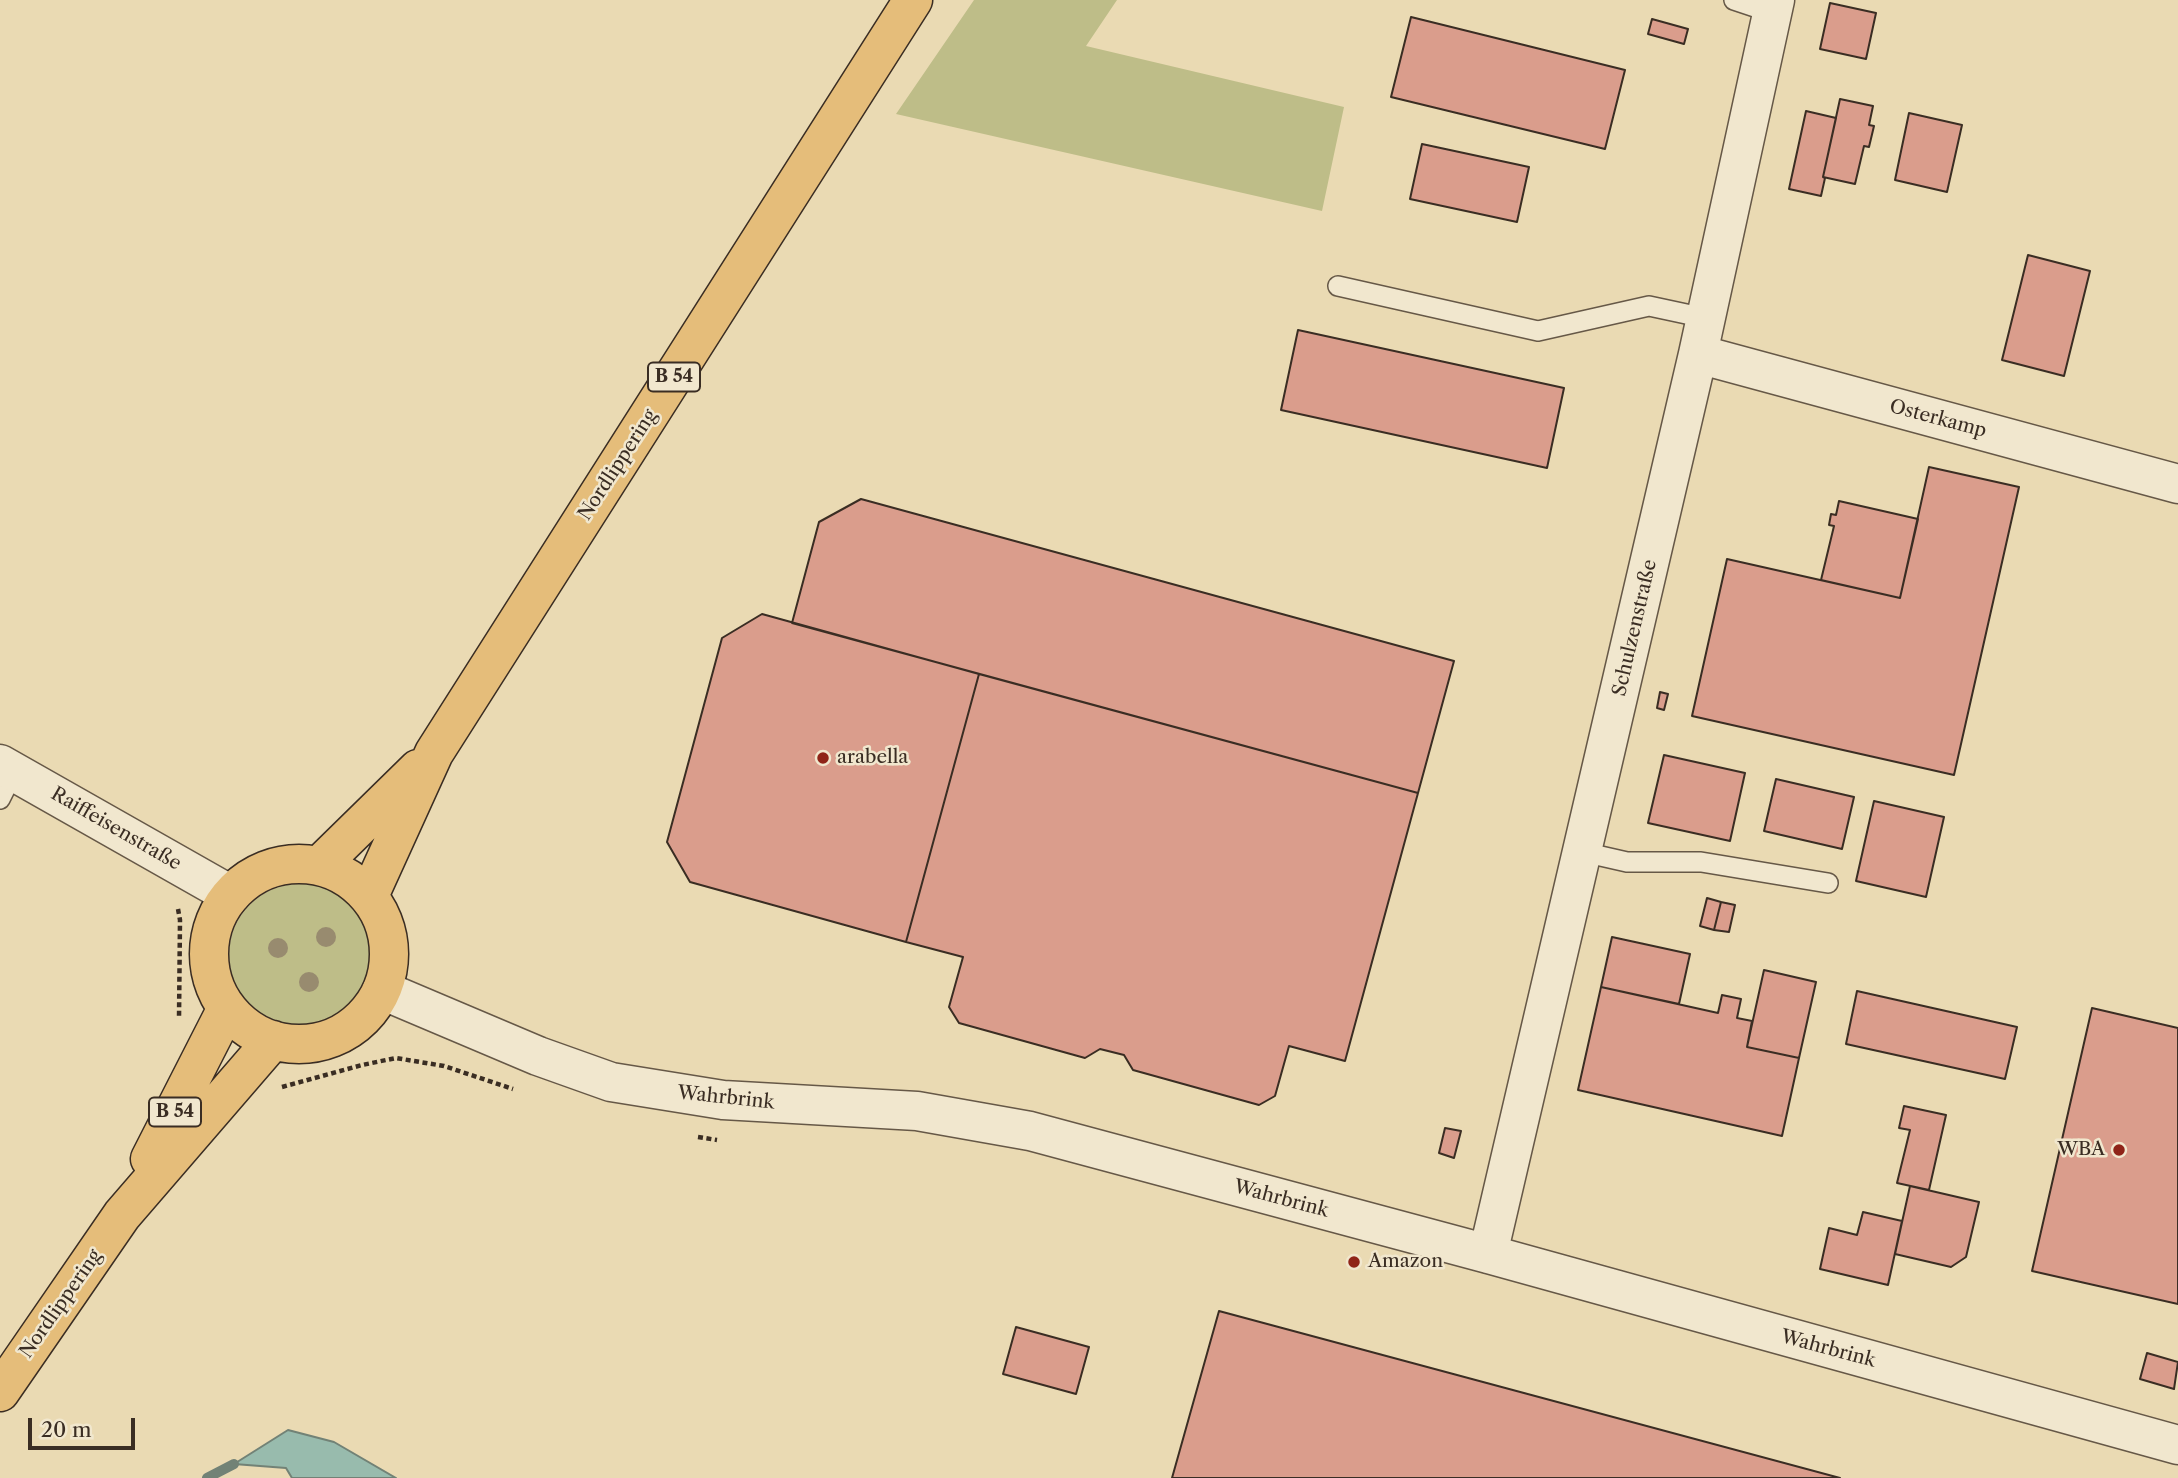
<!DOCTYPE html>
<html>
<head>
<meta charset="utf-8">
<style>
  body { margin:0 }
  #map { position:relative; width:2178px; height:1478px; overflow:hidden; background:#eadab3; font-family:"Libre Caslon Text",serif }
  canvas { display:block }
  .scale { position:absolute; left:28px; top:1418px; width:107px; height:32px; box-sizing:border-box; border:4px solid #3a2d23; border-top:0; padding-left:9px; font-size:21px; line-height:24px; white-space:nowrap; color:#3a2d23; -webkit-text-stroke:5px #f1e7ce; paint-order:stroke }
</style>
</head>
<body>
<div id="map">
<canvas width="2178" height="1478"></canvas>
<div class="scale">20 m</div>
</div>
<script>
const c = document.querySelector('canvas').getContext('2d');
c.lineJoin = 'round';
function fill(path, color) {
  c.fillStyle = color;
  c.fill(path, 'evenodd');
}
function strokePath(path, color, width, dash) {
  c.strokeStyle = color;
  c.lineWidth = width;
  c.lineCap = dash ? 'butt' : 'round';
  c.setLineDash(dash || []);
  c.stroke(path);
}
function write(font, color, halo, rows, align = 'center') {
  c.font = font + ' "Libre Caslon Text",serif';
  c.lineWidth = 5;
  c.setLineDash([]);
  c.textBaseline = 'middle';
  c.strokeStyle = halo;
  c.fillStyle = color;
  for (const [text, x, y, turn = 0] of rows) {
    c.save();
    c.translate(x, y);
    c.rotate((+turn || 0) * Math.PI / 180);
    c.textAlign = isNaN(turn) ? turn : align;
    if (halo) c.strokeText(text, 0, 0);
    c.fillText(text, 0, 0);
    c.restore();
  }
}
fill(new Path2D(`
  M974,0H1117L1086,46L1344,107L1322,211L896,114Z
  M229 955a71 71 0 1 1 142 0a71 71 0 1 1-142 0Z`), '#bebd88');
const water = new Path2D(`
  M288,1430L334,1442L396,1478H292L286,1468L234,1464Z`);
fill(water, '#98bbad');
strokePath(water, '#728276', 2);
strokePath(new Path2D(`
  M207,1478L234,1464`), '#728276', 10);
const building = new Path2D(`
  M1830,3L1876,13L1866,59L1820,49Z
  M1411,17L1625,70L1605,149L1391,97Z
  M1652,19L1688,29L1684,44L1648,34Z
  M1840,99L1873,106L1869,125L1874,126L1869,147L1864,146L1855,184L1823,177Z
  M1806,111L1836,118L1823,177L1825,178L1821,196L1789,189Z
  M1909,113L1962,125L1947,192L1895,180Z
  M1422,144L1529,167L1517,222L1410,199Z
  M2028,255L2090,271L2064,376L2002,360Z
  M1298,330L1564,388L1547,468L1281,410Z
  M1929,467L2019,487L1954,775L1692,716L1727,559L1900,598Z
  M861,499L1454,661L1418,793L792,623L819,522Z
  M1839,501L1918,519L1900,598L1821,580L1834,526L1829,525L1831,514L1836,515Z
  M762,614L979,674L906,942L690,882L667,842L722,638Z
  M979,674L1418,793L1345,1061L1289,1046L1275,1096L1259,1105L1133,1070L1124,1055L1100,1049L1085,1058L959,1023L949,1007L963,957L906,942Z
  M1660,692L1668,694L1664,710L1657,708Z
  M1664,755L1745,773L1730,841L1648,823Z
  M1776,779L1854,797L1842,849L1764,831Z
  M1874,801L1944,817L1926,897L1856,881Z
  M1707,898L1721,902L1714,930L1700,926Z
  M1721,902L1735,905L1729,932L1714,930Z
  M1612,937L1690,954L1679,1004L1601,987Z
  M1764,970L1816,982L1799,1058L1747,1047Z
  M1601,987L1718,1013L1722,995L1741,999L1737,1018L1752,1021L1747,1047L1799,1058L1782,1136L1578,1090Z
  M1857,991L2017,1027L2005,1079L1846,1044Z
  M2092,1008L2178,1028V1304L2032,1271Z
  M1904,1106L1946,1115L1929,1190L1897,1183L1910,1130L1899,1128Z
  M1445,1128L1461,1131L1454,1158L1439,1153Z
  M1910,1186L1979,1202L1966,1257L1951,1267L1895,1254Z
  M1863,1212L1902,1221L1888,1285L1820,1269L1829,1228L1857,1235Z
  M1219,1311L1840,1478H1172Z
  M1016,1327L1089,1347L1076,1394L1003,1374Z
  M2147,1353L2178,1362L2174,1389L2140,1379Z`);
fill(building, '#da9d8c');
strokePath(building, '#3a2d23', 2);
const lane = new Path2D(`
  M1734,0L1773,13
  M1338,286L1538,331L1649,306L1705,318
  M0,799L14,771
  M1583,852L1627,862H1701L1828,883`);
const street = new Path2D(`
  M1698,354L2178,484
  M0,764L231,895
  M382,990L538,1056L611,1082L723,1100L917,1111L1030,1131L1488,1254L2178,1445
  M1488,1254L1698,354L1775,0`);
const primary = new Path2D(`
  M209 954a90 90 0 1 1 180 0a90 90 0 1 1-180 0Z
  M319,866L418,769
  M369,896L434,753L913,0
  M150,1159L227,1008
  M0,1392L122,1215L273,1040`);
strokePath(lane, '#665847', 22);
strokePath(street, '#665847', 41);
strokePath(primary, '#3a2d23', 41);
strokePath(new Path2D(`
  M178,909L180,920L179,1019
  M282,1087L362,1065L396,1058L444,1066L513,1089
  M698,1137L717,1140`), '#3a2d23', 4.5, [5, 3.5]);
strokePath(lane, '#f1e7ce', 19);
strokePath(street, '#f1e7ce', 38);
strokePath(primary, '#e5bd7a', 38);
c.fillStyle = '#988b6f';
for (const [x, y] of [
  [326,937],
  [278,948],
  [309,982]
]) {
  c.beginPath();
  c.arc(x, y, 10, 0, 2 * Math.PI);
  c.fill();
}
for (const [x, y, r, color] of [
  [823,758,7,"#8f2418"],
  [2119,1150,7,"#8f2418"],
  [1354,1262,7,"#8f2418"]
]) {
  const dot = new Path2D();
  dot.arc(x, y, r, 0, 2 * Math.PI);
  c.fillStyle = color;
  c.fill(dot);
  strokePath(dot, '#f1e7ce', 2.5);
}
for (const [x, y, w] of [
  [674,377,52],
  [175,1112,52]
]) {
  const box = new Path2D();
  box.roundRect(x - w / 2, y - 14.5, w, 29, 5);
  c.fillStyle = '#f1e7ce';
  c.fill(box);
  strokePath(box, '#3a2d23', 2);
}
write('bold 18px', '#3a2d23', null, [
  ["B 54",674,377],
  ["B 54",175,1112]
]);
write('19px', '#3a2d23', '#f1e7ce', [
  ["Osterkamp",1938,419,15],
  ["Nordlippering",618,465,-57],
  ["Schulzenstraße",1635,628,-77],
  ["Raiffeisenstraße",116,829,30],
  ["Wahrbrink",726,1098,6],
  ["Wahrbrink",1281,1199,15],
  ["Nordlippering",61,1304,-55],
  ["Wahrbrink",1828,1349,15]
]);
write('19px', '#3a2d23', '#f1e7ce', [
  ["arabella",837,758],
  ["WBA",2105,1150,"right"],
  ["Amazon",1368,1262]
], 'left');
</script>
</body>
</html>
